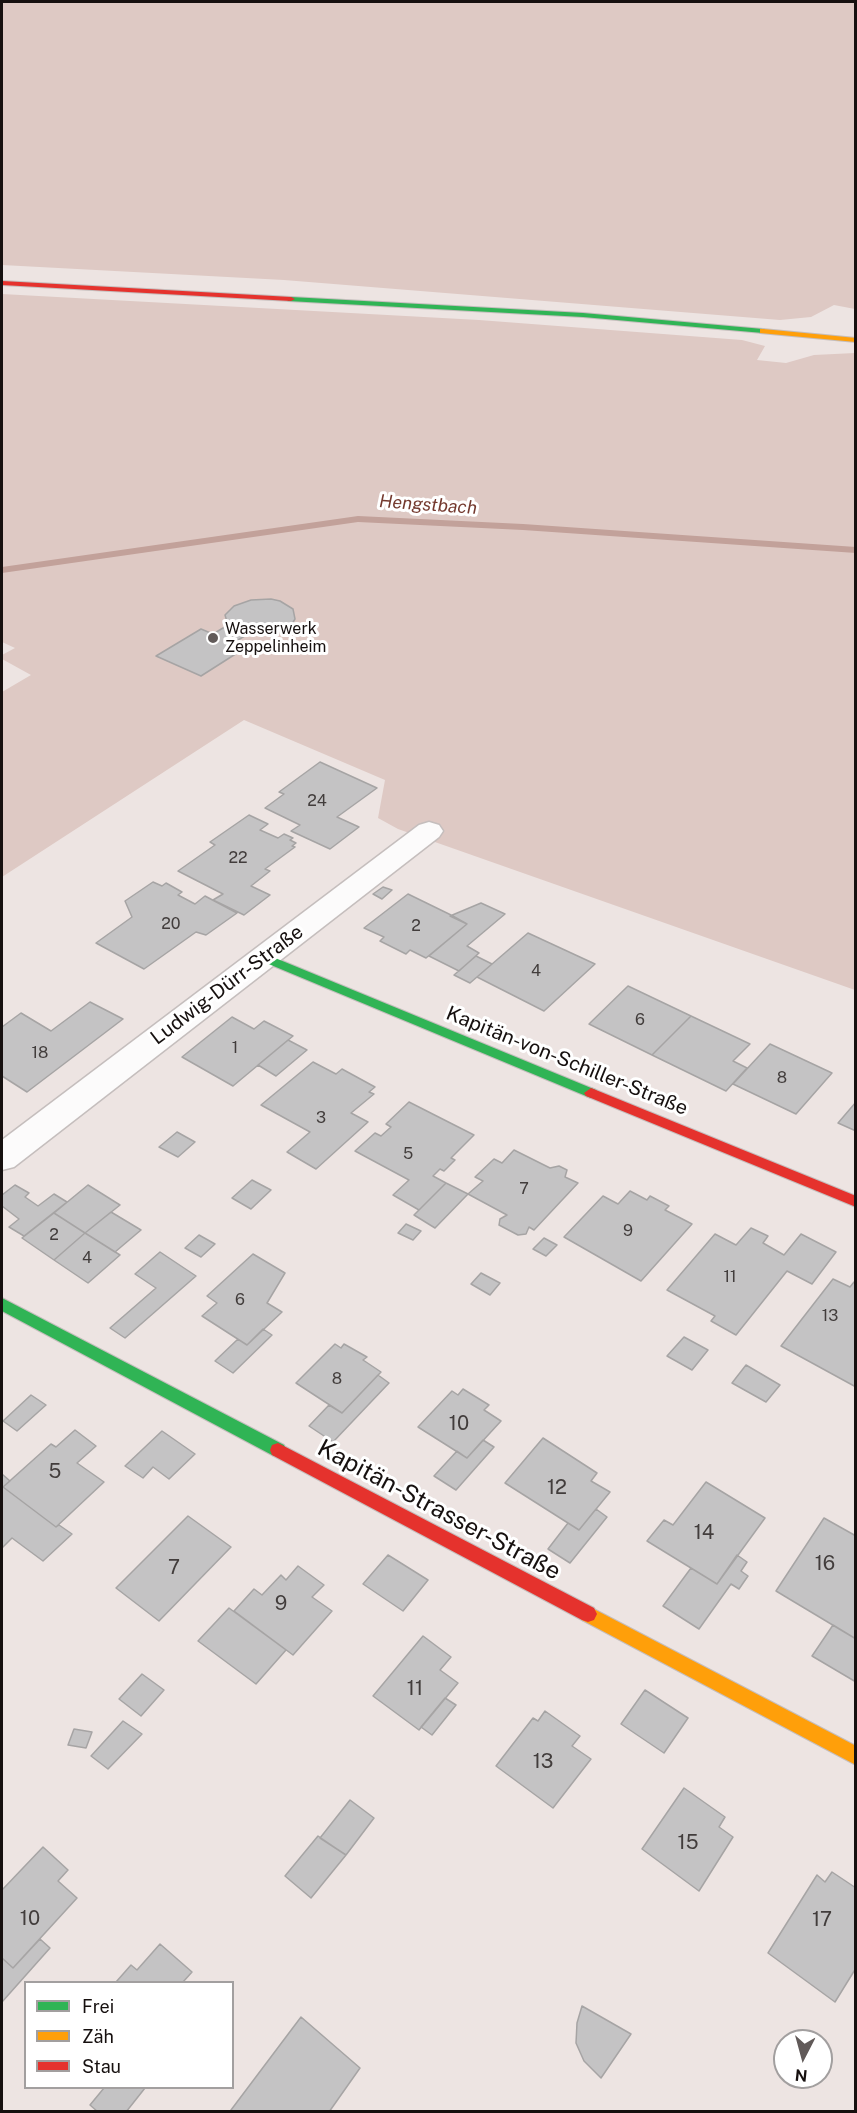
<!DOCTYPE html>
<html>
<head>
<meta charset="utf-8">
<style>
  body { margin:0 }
  #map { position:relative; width:857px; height:2113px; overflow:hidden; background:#ede4e2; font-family:"Public Sans",sans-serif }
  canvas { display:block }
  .frame { position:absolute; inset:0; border:3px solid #16100f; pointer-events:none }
  .legend { position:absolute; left:24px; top:1981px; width:210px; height:108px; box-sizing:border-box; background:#fff; border:2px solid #a29f9f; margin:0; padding:8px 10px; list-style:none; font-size:18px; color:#16100f }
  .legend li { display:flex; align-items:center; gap:12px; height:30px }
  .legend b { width:30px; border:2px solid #a29f9f }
  .north { position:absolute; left:773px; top:2029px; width:60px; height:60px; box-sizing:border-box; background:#fff; border:2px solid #a29f9f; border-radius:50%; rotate:186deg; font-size:16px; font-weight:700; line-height:24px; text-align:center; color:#16100f }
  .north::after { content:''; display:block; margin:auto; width:21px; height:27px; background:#615a59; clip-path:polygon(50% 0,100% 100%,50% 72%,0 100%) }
</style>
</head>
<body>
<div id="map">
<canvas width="857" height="2113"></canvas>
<div class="frame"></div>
<ul class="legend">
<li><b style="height:8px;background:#30b455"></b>Frei</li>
<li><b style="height:8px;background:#ff9f0a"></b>Zäh</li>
<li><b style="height:8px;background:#e5322d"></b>Stau</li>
</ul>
<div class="north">N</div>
</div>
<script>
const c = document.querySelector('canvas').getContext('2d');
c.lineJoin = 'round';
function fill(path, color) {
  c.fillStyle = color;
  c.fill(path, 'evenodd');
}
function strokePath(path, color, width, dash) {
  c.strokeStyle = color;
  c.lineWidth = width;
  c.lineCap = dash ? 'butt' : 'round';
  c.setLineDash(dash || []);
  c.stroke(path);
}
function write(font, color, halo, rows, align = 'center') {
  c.font = font + ' "Public Sans",sans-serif';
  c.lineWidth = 6;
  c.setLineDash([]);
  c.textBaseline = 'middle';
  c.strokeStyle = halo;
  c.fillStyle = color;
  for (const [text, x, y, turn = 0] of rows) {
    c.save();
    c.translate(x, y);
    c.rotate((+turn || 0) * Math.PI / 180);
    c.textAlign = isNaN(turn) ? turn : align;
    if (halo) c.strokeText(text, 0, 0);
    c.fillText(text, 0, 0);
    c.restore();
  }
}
fill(new Path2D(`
  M6,2H855V309L834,305L811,317L780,320L284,280L2,265V3Z
  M2,294L479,320L742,340L765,346L757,360L786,363L814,355L855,353V990L398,829L378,818L385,780L244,720L2,877V692L31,675L2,659V655L15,648L2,642Z`), '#dec9c4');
fill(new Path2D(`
  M358,516L523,524L856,547V553L523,530L358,522L2,573V567Z`), '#c2a19a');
const building = new Path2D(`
  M271,599L280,601L293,609L295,619L292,624L268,634H248L233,643L245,648L201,676L156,656L201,629L213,634L228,625L225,615L234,606L251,600Z
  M320,762L377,788L337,817L359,827L330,849L291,831L300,825L265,808L284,794L279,792Z
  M249,815L268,824L260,830L278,838L284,834L293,838L290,840L296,843L292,846L295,847L265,869L270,871L251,886L270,895L244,915L213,900L223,894L178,871L215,845L210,842Z
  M153,882L162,886L166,883L182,892L178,895L195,904L205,896L237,913L206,935L196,932L144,969L96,943L132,917L125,901Z
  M383,887L392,890L382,899L373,894Z
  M408,894L451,915L467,924L426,958L410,950L406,954L380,941L384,937L364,928Z
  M481,903L505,914L467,946L479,953L459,971L429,956L467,924L450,916Z
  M528,933L595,964L544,1011L477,977Z
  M476,956L492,964L470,983L454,975Z
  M628,986L691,1016L652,1055L589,1024Z
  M90,1002L123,1019L27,1092L2,1076V1027L21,1013L51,1031Z
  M691,1016L750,1044L733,1061L747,1068L726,1091L652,1055Z
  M232,1017L254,1029L264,1021L293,1036L233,1086L182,1057Z
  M288,1040L307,1050L276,1076L258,1065Z
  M770,1044L832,1073L796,1114L733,1084Z
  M313,1062L336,1074L342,1069L375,1087L369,1092L374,1094L351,1113L368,1122L316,1169L287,1152L310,1132L261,1105Z
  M409,1102L474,1135L451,1158L455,1160L444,1171L440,1169L433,1176L446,1183L419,1210L393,1195L409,1180L355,1151L375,1133L381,1136L391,1127L386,1124Z
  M856,1102V1131L838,1123Z
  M177,1132L195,1142L178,1157L159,1147Z
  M514,1150L550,1168L559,1166L567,1170L565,1177L578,1183L534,1230L529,1227L526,1234L518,1235L499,1225L500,1219L507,1215L468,1194L483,1181L475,1177L494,1159L502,1163Z
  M252,1180L271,1190L251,1209L232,1198Z
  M446,1183L468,1194L435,1228L414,1215Z
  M15,1185L29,1193L25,1197L38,1206L54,1194L67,1202L24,1236L9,1227L19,1219L2,1206V1195Z
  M88,1185L120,1205L85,1233L54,1213Z
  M630,1191L647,1200L650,1196L669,1206L665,1210L692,1224L641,1281L564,1237L603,1196L618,1204Z
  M111,1212L141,1230L115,1252L85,1233Z
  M54,1213L85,1233L54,1260L22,1238Z
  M406,1224L421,1231L413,1240L398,1233Z
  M751,1228L768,1236L763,1243L784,1255L801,1234L836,1252L812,1284L787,1271L736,1335L711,1321L715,1316L667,1290L715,1234L736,1245Z
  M85,1233L120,1255L88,1283L54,1260Z
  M199,1235L215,1244L201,1257L185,1248Z
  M544,1238L557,1245L546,1256L533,1249Z
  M160,1252L196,1276L125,1338L110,1328L156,1288L135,1274Z
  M253,1254L285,1273L267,1303L282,1312L247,1345L202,1316L217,1303L207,1296Z
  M481,1273L500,1283L490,1295L471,1284Z
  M833,1279L850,1287L854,1282L856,1283V1387L781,1346Z
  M263,1329L272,1335L233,1373L215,1361L238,1339L247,1345Z
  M684,1337L708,1350L692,1370L667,1356Z
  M335,1344L341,1348L344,1344L367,1357L363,1360L381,1372L342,1413L296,1383Z
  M746,1365L780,1385L766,1402L732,1383Z
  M378,1375L389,1383L333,1442L309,1426L329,1405L342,1413Z
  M463,1389L489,1405L484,1410L501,1421L467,1458L418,1427L452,1391L458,1395Z
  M31,1395L46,1405L17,1431L3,1421Z
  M75,1430L96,1446L77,1463L104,1482L56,1527L3,1487L51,1444L56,1447Z
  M162,1431L195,1454L169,1479L153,1467L143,1478L125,1466Z
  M543,1438L597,1473L591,1481L610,1492L579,1530L505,1483Z
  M483,1440L494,1447L456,1490L434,1476L457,1451L467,1458Z
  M2,1474L10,1481L3,1487L56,1527L59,1525L72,1534L43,1561L12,1538L2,1548Z
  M706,1482L765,1518L717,1584L647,1541L664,1520L673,1525Z
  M596,1509L607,1517L570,1563L548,1549L568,1523L579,1530Z
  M188,1516L231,1547L159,1621L116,1588Z
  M824,1518L856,1536V1639L776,1591Z
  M388,1555L428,1580L403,1611L363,1584Z
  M737,1555L747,1562L741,1571L748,1576L739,1589L731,1584L699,1629L663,1606L691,1568L717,1584Z
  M298,1566L324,1585L312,1597L332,1611L293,1655L234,1611L254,1589L262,1595L281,1575L286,1580Z
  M229,1608L286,1650L256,1684L198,1641Z
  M833,1625L856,1639V1682L812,1656Z
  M423,1636L451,1657L440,1670L458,1683L419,1730L373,1696Z
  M142,1674L164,1690L141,1716L119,1699Z
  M645,1690L688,1718L664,1753L621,1724Z
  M445,1698L456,1705L432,1735L421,1727Z
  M545,1711L580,1736L572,1746L591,1759L553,1808L496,1766L533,1718L538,1721Z
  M123,1721L142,1734L108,1769L91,1756Z
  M74,1729L92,1732L86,1748L68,1745Z
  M684,1788L725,1817L719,1827L733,1837L699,1891L642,1849Z
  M350,1800L374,1818L346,1855L320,1838Z
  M318,1836L346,1855L311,1898L285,1876Z
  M43,1847L68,1870L58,1881L77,1898L13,1968L2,1958V1890Z
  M832,1872L856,1888V1968L835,2002L768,1953L817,1875L825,1882Z
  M40,1939L50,1948L2,2002V1958L13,1968Z
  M160,1944L192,1972L183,1982H116L131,1965L137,1970Z
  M582,2006L631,2034L601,2078L584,2061L576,2043L577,2023Z
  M301,2017L360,2068L329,2112H234L231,2110Z
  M104,2088H145L126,2112H98L90,2105Z`);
fill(building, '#c4c3c4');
strokePath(building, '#a6a4a4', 1.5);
const street = new Path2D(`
  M429,822L439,825L443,831L439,837L14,1167L2,1170V1140L419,825Z`);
const fast = new Path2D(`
  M291,297L583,313L763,329L767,331L763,333L583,317L288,301L287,299Z
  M263,953L596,1090L598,1093L591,1098L586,1096L259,960L257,957Z
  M2,1298L284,1445L286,1450L284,1455L278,1457L272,1455L2,1311Z`);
const slow = new Path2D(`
  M763,329L856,338V342L760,333V329Z
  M588,1606L856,1746V1765L582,1620L579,1614L582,1608Z`);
const jam = new Path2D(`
  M2,281L291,297L295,299L291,301L2,285Z
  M591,1088L856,1196V1207L586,1096L584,1093Z
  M278,1443L594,1608L597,1614L594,1620L588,1622L582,1620L272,1455L270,1450L272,1445Z`);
strokePath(street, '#c5bebd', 3);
strokePath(fast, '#c5bebd', 2);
strokePath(slow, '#c5bebd', 2);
strokePath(jam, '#c5bebd', 2);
fill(street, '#fcfbfb');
fill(fast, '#30b455');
fill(slow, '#ff9f0a');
fill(jam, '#e5322d');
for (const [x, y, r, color] of [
  [213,638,6,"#615a59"]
]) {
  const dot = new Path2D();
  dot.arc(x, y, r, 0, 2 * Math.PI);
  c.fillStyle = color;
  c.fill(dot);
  strokePath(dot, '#fff', 2);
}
write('16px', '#16100f', '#fff', [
  ["Wasserwerk",225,629],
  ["Zeppelinheim",225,647]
], 'left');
write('16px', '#423d3c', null, [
  ["24",317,801],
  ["22",238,858],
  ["20",171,924],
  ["2",416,926],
  ["4",536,971],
  ["6",640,1020],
  ["1",235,1048],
  ["18",40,1053],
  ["8",782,1078],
  ["3",321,1118],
  ["5",408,1154],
  ["7",524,1189],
  ["9",628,1231],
  ["2",54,1235],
  ["4",87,1258],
  ["11",730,1277],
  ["6",240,1300],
  ["13",830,1316],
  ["8",337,1379]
]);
write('italic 18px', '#74392e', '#fff', [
  ["Hengstbach",428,505,4]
]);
write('20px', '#16100f', '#fff', [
  ["Ludwig-Dürr-Straße",227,985,-37],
  ["Kapitän-von-Schiller-Straße",567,1061,22]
]);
write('20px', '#423d3c', null, [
  ["10",459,1424],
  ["5",55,1472],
  ["12",557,1488],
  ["14",704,1533],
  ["16",825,1564],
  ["7",174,1568],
  ["9",281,1604],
  ["11",415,1689],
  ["13",543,1762],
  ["15",688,1843],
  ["10",30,1919],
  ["17",822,1920]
]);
write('24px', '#16100f', '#fff', [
  ["Kapitän-Strasser-Straße",439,1510,28]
]);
</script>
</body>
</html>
